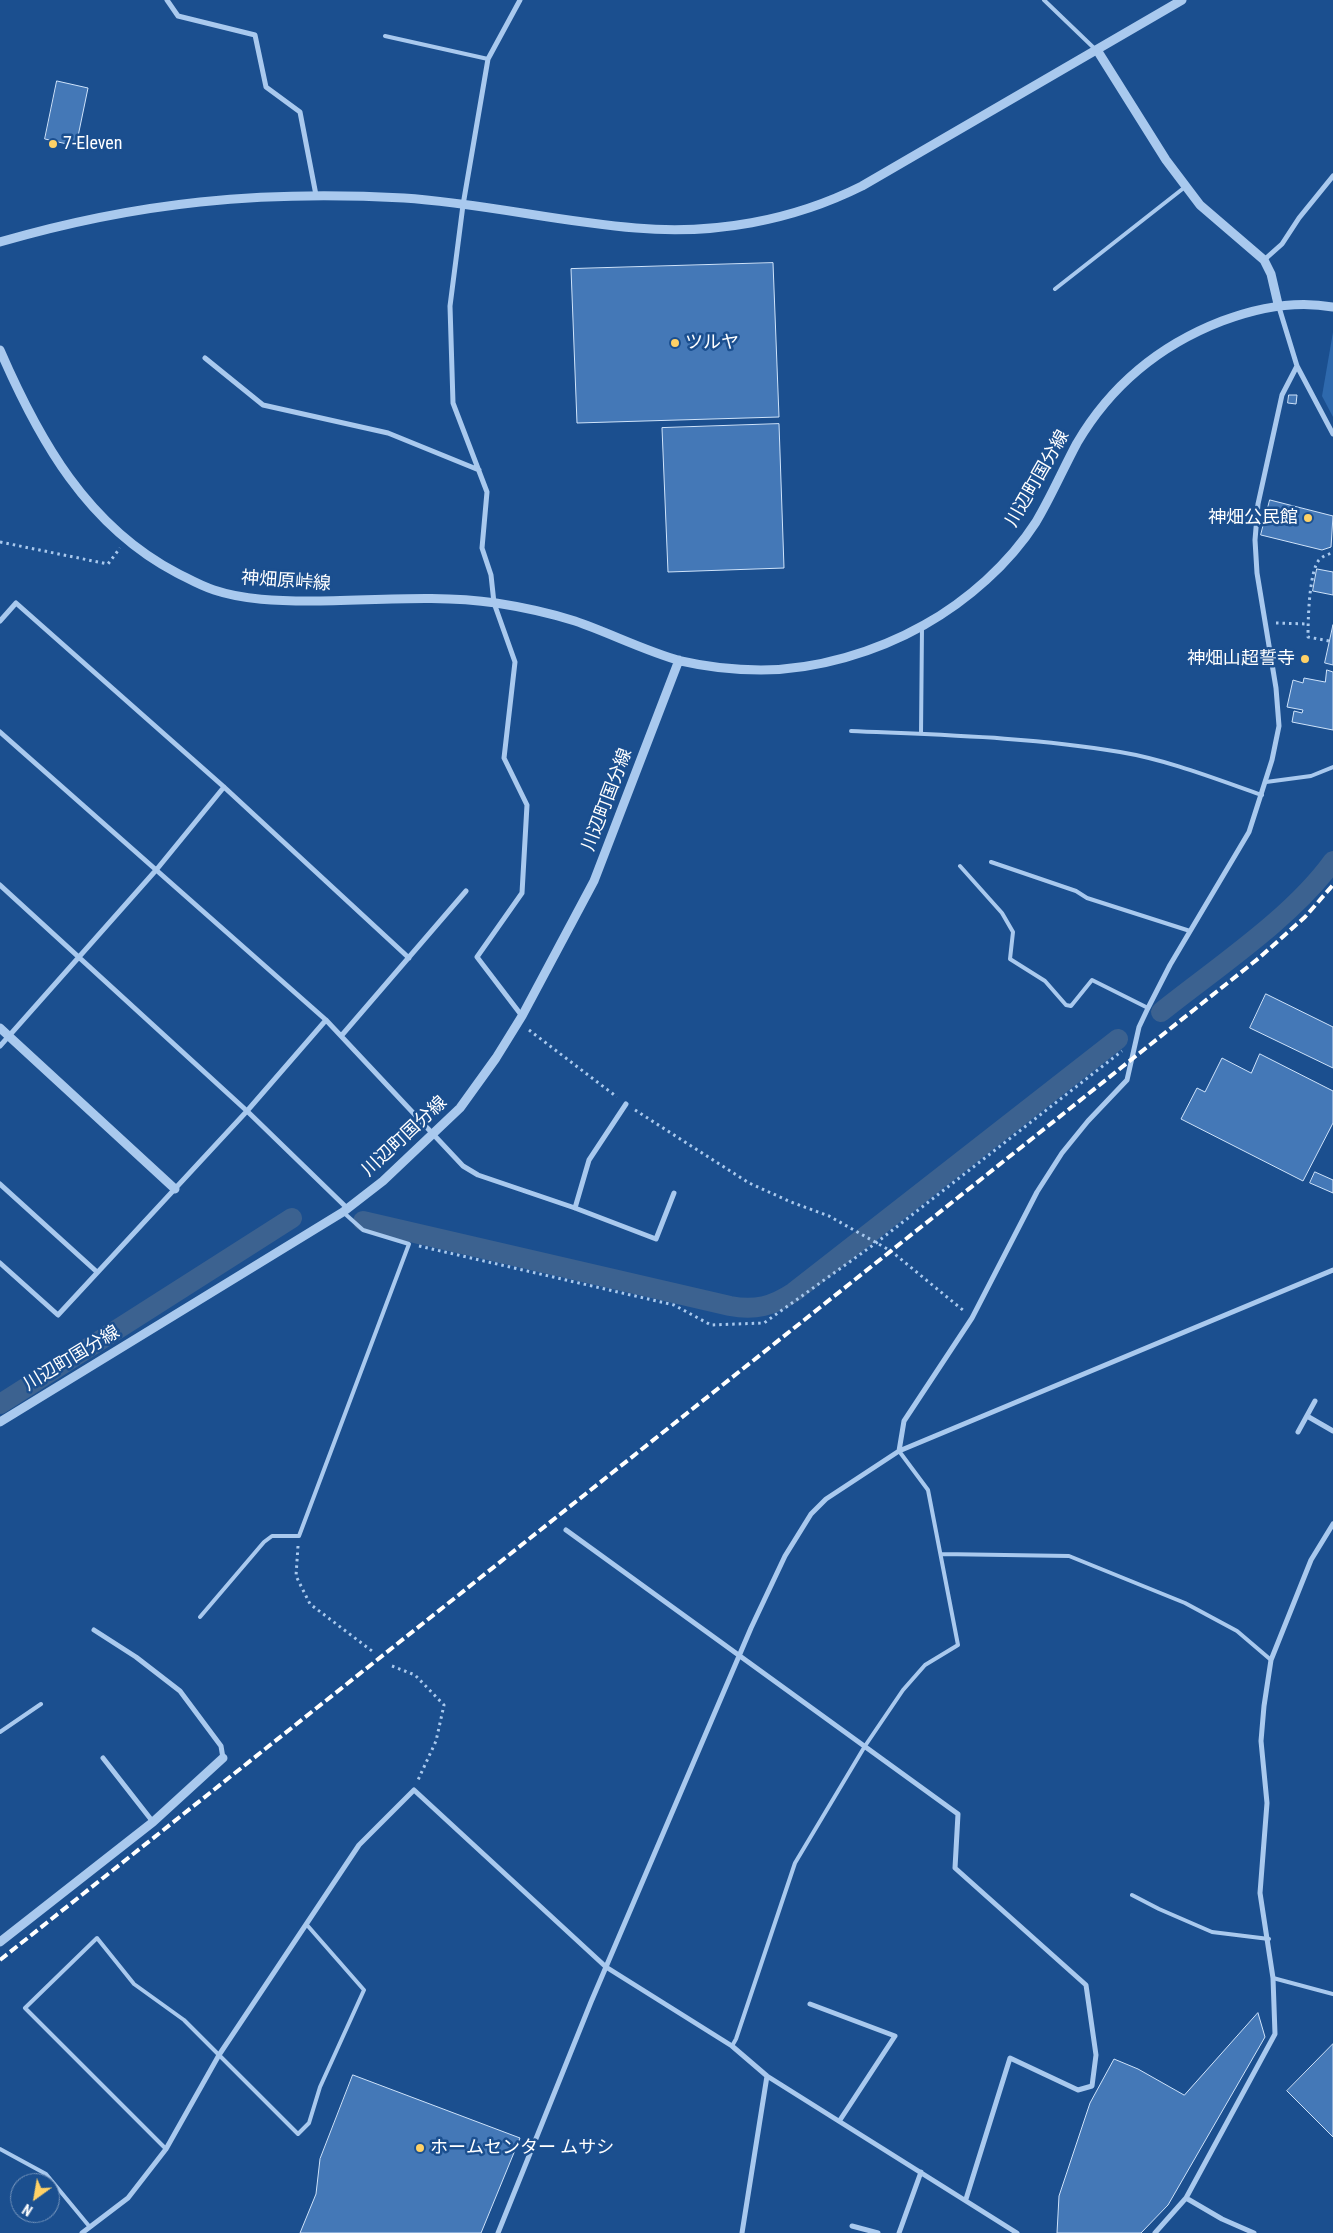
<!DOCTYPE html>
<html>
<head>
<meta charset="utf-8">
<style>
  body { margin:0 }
  #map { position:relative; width:1333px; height:2233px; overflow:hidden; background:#1b4f8f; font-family:"Roboto Condensed",sans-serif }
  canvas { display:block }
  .north { position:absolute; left:10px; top:2173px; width:50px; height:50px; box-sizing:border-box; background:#1b4f8f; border:1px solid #7695bc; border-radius:50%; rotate:212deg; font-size:14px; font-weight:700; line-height:20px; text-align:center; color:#fff }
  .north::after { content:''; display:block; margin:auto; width:18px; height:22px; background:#ffd166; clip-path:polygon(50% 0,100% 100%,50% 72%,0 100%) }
</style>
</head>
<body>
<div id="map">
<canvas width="1333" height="2233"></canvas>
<div class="north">N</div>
</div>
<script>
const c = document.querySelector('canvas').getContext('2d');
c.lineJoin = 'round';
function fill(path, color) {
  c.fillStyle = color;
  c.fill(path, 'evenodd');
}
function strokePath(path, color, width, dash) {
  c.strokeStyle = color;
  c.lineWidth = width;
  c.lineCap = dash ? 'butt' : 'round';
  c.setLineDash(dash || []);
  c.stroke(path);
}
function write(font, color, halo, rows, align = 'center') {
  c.font = font + ' "Roboto Condensed","Noto Sans JP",sans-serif';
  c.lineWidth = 5;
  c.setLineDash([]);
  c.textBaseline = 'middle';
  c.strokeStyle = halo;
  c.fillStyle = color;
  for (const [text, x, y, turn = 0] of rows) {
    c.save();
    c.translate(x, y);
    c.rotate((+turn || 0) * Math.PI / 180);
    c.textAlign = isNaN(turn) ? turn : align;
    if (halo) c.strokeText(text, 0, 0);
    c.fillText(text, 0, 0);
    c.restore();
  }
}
fill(new Path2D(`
  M1333,332V417L1322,396Z`), '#2e69ad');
strokePath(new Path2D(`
  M1161,1012C1216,968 1293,917 1333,861
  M363,1221L730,1306C755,1311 773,1306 794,1292L1118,1039
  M0,1404L292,1218`), '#3c6290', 20);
const building = new Path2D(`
  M57,81L88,88L76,146L45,139Z
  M773,263L779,417L577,423L571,269Z
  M1289,395H1297L1296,404L1288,403Z
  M779,424L784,568L668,572L662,428Z
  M1270,500L1333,516L1331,547L1322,550L1261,535Z
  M1317,569L1333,572V595L1313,591Z
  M1333,625V665L1325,663Z
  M1327,670L1333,672V730L1292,722L1294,711L1302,713L1303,710L1287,707L1293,680L1303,683L1304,678L1325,682Z
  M1266,994L1333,1027V1068L1250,1028Z
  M1260,1054L1333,1091V1123L1303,1181L1181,1119L1197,1088L1205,1092L1222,1058L1251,1073Z
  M1315,1172L1333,1180V1193L1310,1183Z
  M1258,2013L1265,2037L1168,2205L1141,2233H1057L1059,2196L1090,2103L1114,2059L1138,2069L1184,2095Z
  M1333,2044V2137L1287,2091Z
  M353,2075L520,2138L481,2233H300L316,2194L320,2159Z`);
fill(building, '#4478b7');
strokePath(building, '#cfe3fa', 1);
strokePath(new Path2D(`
  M0,542L108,564L120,548
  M1276,623L1308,624
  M1329,641L1308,637C1308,620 1309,572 1319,560C1323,556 1328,554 1333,553
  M529,1030L617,1097
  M635,1110L749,1183L791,1202L829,1216L891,1251L964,1311
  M419,1246L674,1305L711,1325L764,1323L876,1243L1122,1051
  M298,1546L296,1576L310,1604L372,1651
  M392,1666L415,1675L444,1705L436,1741L418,1780`), '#a9c9ee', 3, [2.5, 4]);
strokePath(new Path2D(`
  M1044,0L1095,49
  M385,36L488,59
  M1055,289L1185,187
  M851,731C940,735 1032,737 1120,752C1168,760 1216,779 1262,795
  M921,734L922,627
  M1266,782L1311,776L1333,767
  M991,862L1076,891L1087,898L1190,931
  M960,866L1002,913L1013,932L1010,959L1045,981L1066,1005L1071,1006L1092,980L1148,1008
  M941,1554L1069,1556L1185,1603L1237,1631L1271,1660
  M200,1617L264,1542L272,1536H299L409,1244L363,1230L343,1212
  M0,1732L41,1704
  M1132,1895L1159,1909L1212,1932L1269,1939
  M1273,1978L1333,1994
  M732,2046L736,2039L795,1863L865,1746L903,1690L925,1665L958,1645L928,1490L899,1451
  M0,2149L46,2174L89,2226
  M166,2149L25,2008L97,1938L134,1984L184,2020L298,2134L309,2123L320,2087L364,1990L307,1925`), '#a9c9ee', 4);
strokePath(new Path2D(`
  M167,0L178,16L255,35L266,87L300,112L316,195
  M520,0L488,59L463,205L450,306L453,403L487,492L482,548L491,575L494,603L515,662L504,758L527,805L522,893L477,957L522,1016
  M1264,260L1282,244L1299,218L1333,176
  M1278,304L1297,366L1333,434
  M205,358L263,405L388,433L479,470
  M0,621L16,603L224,787L409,958
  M0,732L326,1020L463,1166L478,1175L575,1208L656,1239L674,1193
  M0,885L247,1111L348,1209
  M342,1035L466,891
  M0,1046L157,869L224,787
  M0,1184L97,1272
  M575,1208L589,1160L626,1104
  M0,1263L58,1315L247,1111L326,1020
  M1307,1416L1333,1431
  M1298,1432L1315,1401
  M899,1451L904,1421L972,1318L1037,1192L1062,1153L1088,1121L1127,1080L1139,1027L1148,1008L1170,965L1249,832L1272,760L1279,726L1276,688L1257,573L1255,540L1258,504L1282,395L1297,366
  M566,1530L958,1814L955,1868L1086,1985L1096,2055L1092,2086L1078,2090L1010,2058L966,2199
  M94,1630L136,1657L180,1691L221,1746L223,1758
  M103,1758L153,1822
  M810,2004L895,2036L840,2120
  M1186,2198L1222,2219L1254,2233
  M852,2226L878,2233
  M82,2233L128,2198L166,2149L219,2055L359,1845L414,1790L606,1967L732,2046L767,2076L1017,2233
  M498,2233L591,2002L751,1628L785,1556L811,1514L826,1499L899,1451L1333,1270
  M742,2233L767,2076
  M899,2233L921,2172
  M1155,2233L1186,2198L1275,2034L1273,1978L1260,1893L1267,1803L1261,1741L1264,1706L1271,1660L1311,1560L1333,1524`), '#a9c9ee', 5);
strokePath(new Path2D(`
  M1097,50L1166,160L1200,205L1264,260L1271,274L1278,304
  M0,242C138,202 261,190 404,198C482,203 558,222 636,228C713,235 792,221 862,186L1182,0
  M0,350C39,440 87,526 177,573C189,579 201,586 214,590C244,600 278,601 310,601C371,601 435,594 496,603C522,607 550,613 575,621C610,633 645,651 681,661C707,667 735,670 761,670C816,670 876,652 924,625C967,601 1009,564 1036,522C1051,497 1063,469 1077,443C1111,385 1160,345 1222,321C1259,307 1295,300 1333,307
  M0,1028L175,1189
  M0,1422L343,1212L383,1181L460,1108L496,1058L522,1016L594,881L679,660
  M0,1942L153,1822L223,1758`), '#a9c9ee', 9);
strokePath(new Path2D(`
  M0,1960L1259,958L1305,917L1333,885`), '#fff', 4, [9, 4]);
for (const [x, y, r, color] of [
  [53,144,5,"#ffd166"],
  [675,343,5,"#ffd166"],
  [1308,518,5,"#ffd166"],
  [1305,659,5,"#ffd166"],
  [420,2148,5,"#ffd166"]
]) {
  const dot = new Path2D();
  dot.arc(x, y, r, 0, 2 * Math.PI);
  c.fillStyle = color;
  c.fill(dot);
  strokePath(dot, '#1b4f8f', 2);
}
write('18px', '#fff', '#1b4f8f', [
  ["7-Eleven",63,144],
  ["ツルヤ",685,343],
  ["神畑公民館",1298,518,"right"],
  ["神畑山超誓寺",1295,659,"right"],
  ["ホームセンター ムサシ",430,2148]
], 'left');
write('18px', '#fff', '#1b4f8f', [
  ["川辺町国分線",1038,479,-60],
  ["神畑原峠線",286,582,4],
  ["川辺町国分線",608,800,-69],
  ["川辺町国分線",405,1137,-43],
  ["川辺町国分線",72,1359,-31]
]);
</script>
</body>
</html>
